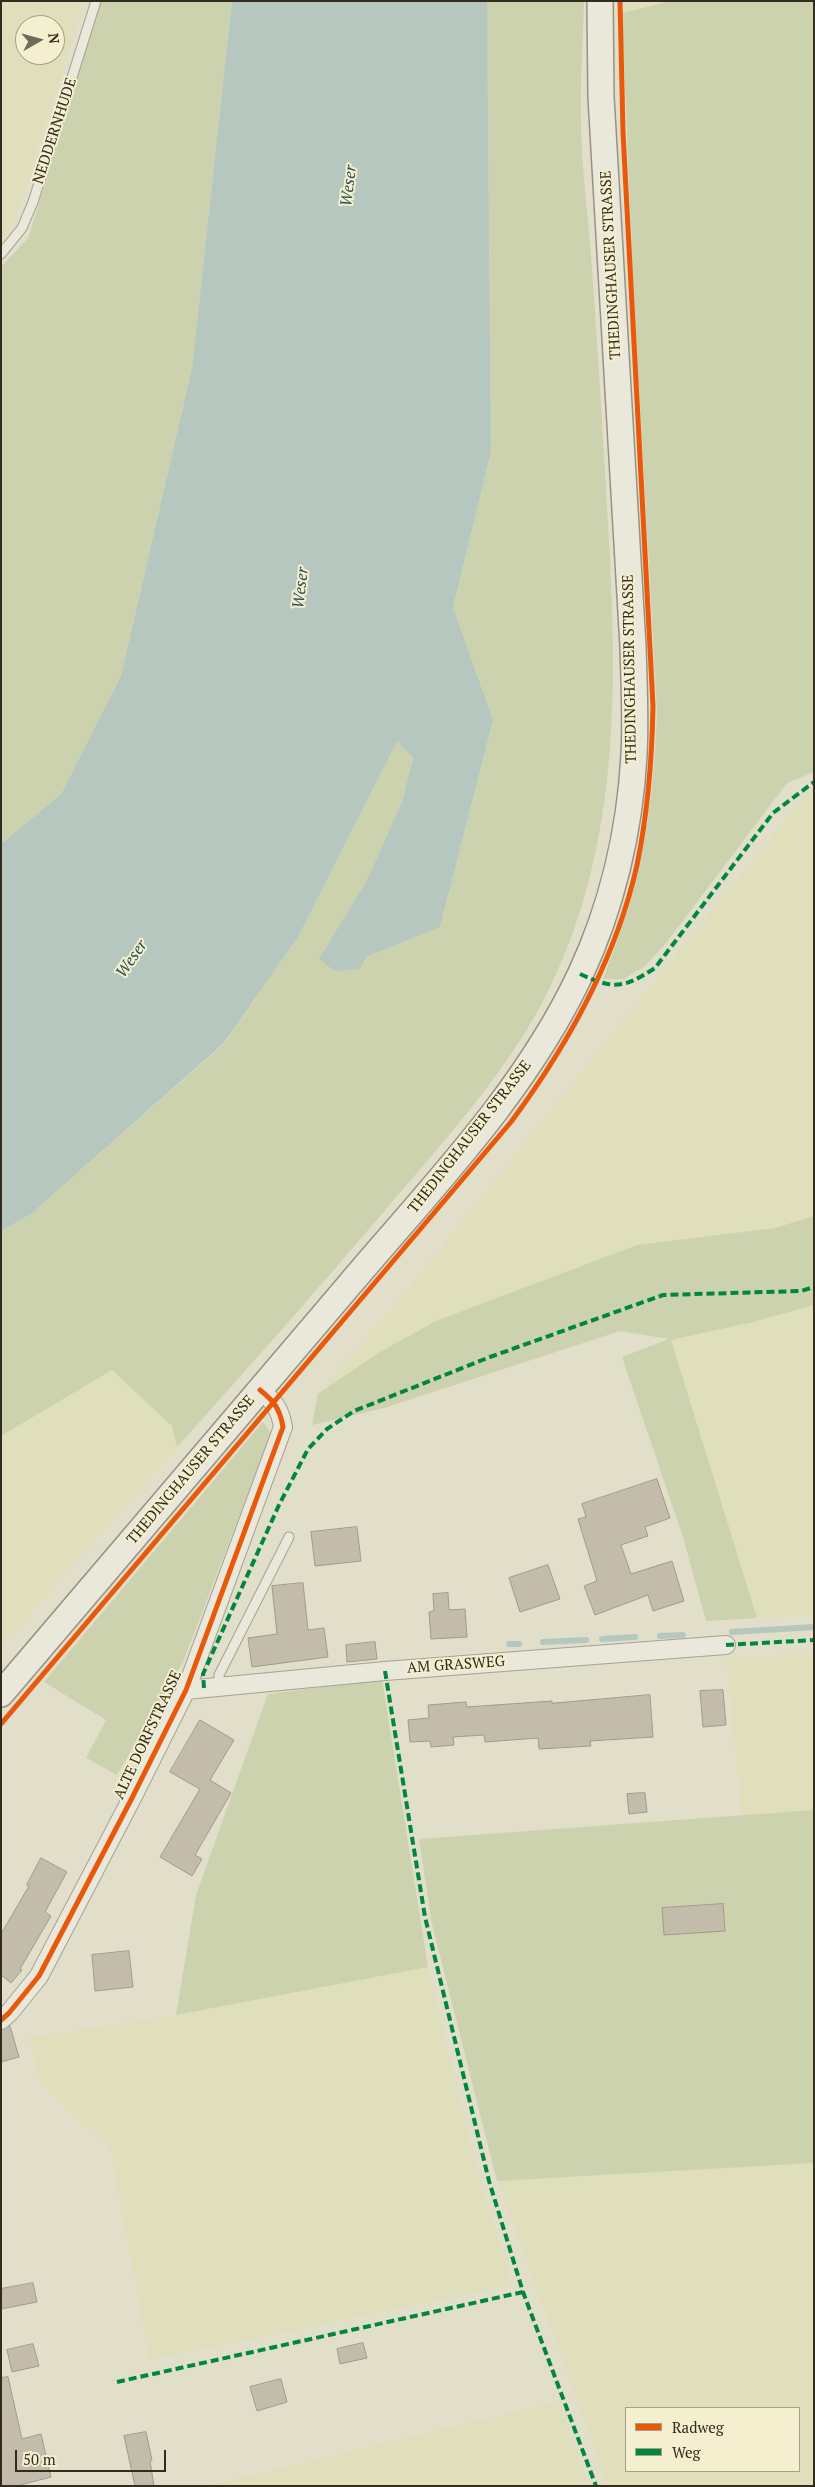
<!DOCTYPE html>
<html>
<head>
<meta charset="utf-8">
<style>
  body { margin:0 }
  #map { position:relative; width:815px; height:2487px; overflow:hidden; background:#e1deca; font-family:"PT Serif",serif }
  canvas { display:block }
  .frame { position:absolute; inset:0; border:2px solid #332b1d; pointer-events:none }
  .legend { position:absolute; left:625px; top:2407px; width:175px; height:65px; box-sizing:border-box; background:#f3efcf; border:1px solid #a6a188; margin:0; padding:6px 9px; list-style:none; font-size:15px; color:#332b1d }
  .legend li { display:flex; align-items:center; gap:10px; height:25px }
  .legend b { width:25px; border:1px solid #a6a188 }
  .north { position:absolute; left:15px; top:15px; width:50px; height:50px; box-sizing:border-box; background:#f3efcf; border:1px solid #a6a188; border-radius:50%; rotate:83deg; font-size:14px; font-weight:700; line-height:20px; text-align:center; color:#332b1d }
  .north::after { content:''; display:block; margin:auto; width:18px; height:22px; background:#706a5a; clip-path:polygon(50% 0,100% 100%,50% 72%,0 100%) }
  .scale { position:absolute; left:15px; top:2450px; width:151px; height:22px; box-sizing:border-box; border:2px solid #332b1d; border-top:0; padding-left:6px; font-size:15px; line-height:18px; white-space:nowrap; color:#332b1d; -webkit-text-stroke:4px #f3efcf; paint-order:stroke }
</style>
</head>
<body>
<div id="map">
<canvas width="815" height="2487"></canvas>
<div class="frame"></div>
<ul class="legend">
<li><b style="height:6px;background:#e8590c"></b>Radweg</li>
<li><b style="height:6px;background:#00873e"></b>Weg</li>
</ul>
<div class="north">N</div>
<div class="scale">50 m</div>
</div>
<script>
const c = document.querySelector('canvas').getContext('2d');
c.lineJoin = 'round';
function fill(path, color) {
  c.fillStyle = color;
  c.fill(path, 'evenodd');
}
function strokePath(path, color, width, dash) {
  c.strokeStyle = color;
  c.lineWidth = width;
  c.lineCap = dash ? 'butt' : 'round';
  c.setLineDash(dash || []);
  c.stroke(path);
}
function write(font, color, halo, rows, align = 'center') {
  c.font = font + ' "PT Serif",serif';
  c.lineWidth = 4;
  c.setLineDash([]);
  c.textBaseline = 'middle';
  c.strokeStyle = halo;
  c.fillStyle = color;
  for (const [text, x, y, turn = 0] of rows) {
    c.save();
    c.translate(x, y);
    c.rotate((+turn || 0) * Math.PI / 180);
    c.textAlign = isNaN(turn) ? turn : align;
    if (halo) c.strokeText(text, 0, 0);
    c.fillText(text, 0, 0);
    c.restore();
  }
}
fill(new Path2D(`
  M1,1H85L13,225L1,238ZM25,25H55V55H25Z
  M624,1H671L622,13Z
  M814,790V1216L775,1228L637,1245L436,1321L380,1352L318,1394L391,1310L807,793Z
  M814,1305V1615L757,1618L671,1340L753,1322Z
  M112,1370L172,1426L177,1447L1,1646V1436Z
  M814,1654V1810L742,1815L726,1657Z
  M428,1967L475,2163L512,2285L150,2360L110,2148L41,2084L29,2038L176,2015Z
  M814,2163V2486H608L498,2181ZM626,2408H799V2471H626Z
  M560,2401L589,2486H207L395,2441Z`), '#e0dfbb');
fill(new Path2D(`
  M101,1H232L192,368L121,676L61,794L1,844V267L28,238Z
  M487,1H584C583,41 580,81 581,121C581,166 588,212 591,256C596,323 600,389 604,456C615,642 632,832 542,1003C504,1074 450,1134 398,1195C326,1280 252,1364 177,1447L172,1426L112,1370L1,1436V1231L31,1214L224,1044L298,937L397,740L413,758L402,802L366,882V957L440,927L493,720L453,607L491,452Z
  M671,1H814V772L787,783L666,943L645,966L624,979H603C612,954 622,929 630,903C648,840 655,776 657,711L633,276L622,13Z
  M814,1216V1305L753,1322L671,1340L757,1618L706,1621L683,1537L622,1357L669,1339L620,1331L384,1408L312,1425L318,1394L380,1352L436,1321L637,1245L775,1228Z
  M263,1422L271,1433L183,1662L117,1775L86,1758L106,1720L44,1682Z
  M382,1679L428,1967L176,2015L196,1895L268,1694Z
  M814,1810V2163L497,2181L432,1924L419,1839Z`), '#cbd2ad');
fill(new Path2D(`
  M232,1H487L491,452L453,607L493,720L440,927L366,957L360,969L335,971L319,959L366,882L402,802L413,758L397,741L298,937L224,1043L31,1214L1,1231V844L61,794L121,676L192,368Z`), '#b6c7bf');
strokePath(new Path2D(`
  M732,1632L814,1627
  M660,1636L683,1635
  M602,1639L635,1637
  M543,1642L586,1640
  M509,1644H519`), '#b6c7bf', 6);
const building = new Path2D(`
  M657,1479L670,1518L645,1527L648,1536L621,1545L631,1574L672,1561L684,1601L653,1611L648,1595L595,1615L584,1586L597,1581L578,1519L586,1517L582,1504Z
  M357,1527L361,1561L315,1566L311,1532Z
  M548,1565L560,1599L520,1612L509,1578Z
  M303,1583L308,1630L324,1628L328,1657L252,1667L248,1638L277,1634L272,1586Z
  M448,1593L449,1610L465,1609L467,1637L431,1639L429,1612L434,1611L433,1594Z
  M375,1642L377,1659L347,1662L346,1645Z
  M723,1690L726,1725L703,1727L700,1691Z
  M650,1695L653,1737L590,1741L591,1746L539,1749L538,1738L485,1742L484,1735L453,1737L454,1745L431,1747L430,1741L410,1742L408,1720L429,1718L428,1705L466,1702L467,1707L552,1701V1703Z
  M200,1720L234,1740L210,1780L231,1793L195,1855L202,1859L192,1876L160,1857L200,1789L170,1772Z
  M645,1793L647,1812L629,1814L627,1794Z
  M41,1858L67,1872L45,1912L51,1916L20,1969L22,1970L11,1983L1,1975V1934L29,1886L27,1885Z
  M723,1904L725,1931L664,1935L662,1908Z
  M129,1951L133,1987L95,1991L92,1955Z
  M10,2026L19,2057L1,2062V2030Z
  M33,2283L37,2302L1,2309V2289Z
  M363,2343L367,2358L340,2364L337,2349Z
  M33,2344L39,2366L12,2372L7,2350Z
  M8,2377L22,2439L41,2434L51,2477L16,2486H1V2378Z
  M281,2379L287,2402L257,2411L250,2387Z
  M146,2432L152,2460L150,2461L154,2486H135L124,2436Z`);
fill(building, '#c4bcab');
strokePath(building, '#a19a8a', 1);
const service = new Path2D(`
  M1,254L22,228L33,202L96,1
  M219,1687V1675L289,1537`);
const minor = new Path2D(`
  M186,1690L385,1671L726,1645
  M1,2020L9,2013L39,1976L132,1798L186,1690L283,1427C280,1409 274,1401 260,1390`);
const secondary = new Path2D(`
  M1,1694C117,1557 234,1421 350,1284C432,1187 525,1092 580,975C612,907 630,830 634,755C636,719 634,683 633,647L601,97L600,1`);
strokePath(service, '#a6a294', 11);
strokePath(minor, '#a6a294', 20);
strokePath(secondary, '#969283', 28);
strokePath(new Path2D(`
  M1,1724L9,1715`), '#c2bfb3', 3, [4, 2.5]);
strokePath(service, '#eae7db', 9);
strokePath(minor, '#eae7db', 18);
strokePath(secondary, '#eae7db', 25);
strokePath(new Path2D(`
  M580,974C614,990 624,988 655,968L773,813L814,782
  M726,1645L814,1640
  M385,1671L425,1917L489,2181L523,2292L596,2486
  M204,1688L203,1674L279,1505L308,1449L327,1429L354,1411L490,1357L663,1295L801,1291L814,1287
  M117,2382L523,2292`), '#00873e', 4, [8, 4]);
strokePath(new Path2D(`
  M1,1724L511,1122C568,1045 616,959 637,865C648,812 652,759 653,706L623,132L620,1
  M1,2020L9,2013L39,1976L132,1798L186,1690L283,1427C280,1409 274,1401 260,1390`), '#e8590c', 5);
write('15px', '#332b1d', '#f3efcf', [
  ["NEDDERNHUDE",55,131,-72],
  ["THEDINGHAUSER STRASSE",611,265,-93],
  ["THEDINGHAUSER STRASSE",630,669,-91],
  ["THEDINGHAUSER STRASSE",470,1137,-52],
  ["THEDINGHAUSER STRASSE",191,1470,-50],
  ["AM GRASWEG",456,1665,-4],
  ["ALTE DORFSTRASSE",148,1735,-65]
]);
write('italic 16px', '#2c4e52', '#f3efcf', [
  ["Weser",349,186,-83],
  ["Weser",301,588,-83],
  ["Weser",132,959,-55]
]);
</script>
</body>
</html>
